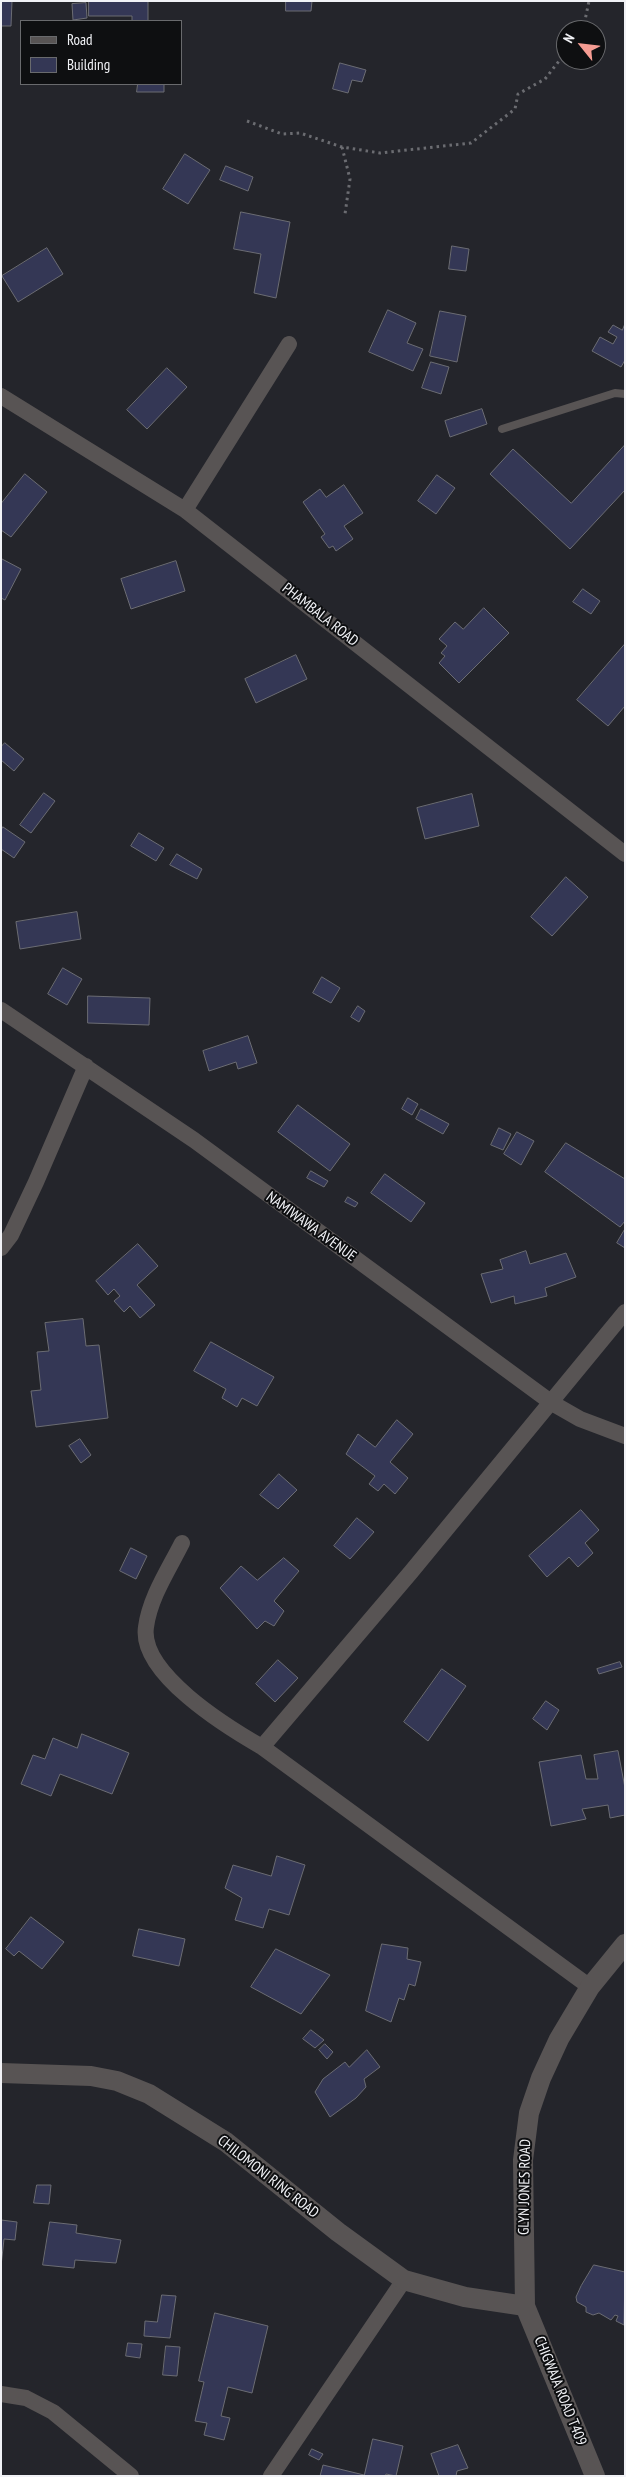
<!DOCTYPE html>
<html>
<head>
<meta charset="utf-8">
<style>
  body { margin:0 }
  #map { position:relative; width:626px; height:2477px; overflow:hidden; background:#24252b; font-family:"PT Sans Narrow",sans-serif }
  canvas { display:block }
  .frame { position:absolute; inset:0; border:2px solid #f1f2f6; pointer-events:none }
  .legend { position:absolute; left:20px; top:20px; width:162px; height:65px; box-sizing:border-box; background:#0e0f11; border:1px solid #696a6d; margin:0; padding:6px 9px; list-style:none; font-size:15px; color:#f1f2f6 }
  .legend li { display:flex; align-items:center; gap:10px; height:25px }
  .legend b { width:25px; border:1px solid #696a6d }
  .north { position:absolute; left:556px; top:20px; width:50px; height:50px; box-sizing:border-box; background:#0e0f11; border:1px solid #696a6d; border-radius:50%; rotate:299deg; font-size:14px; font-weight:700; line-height:20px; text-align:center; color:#f1f2f6 }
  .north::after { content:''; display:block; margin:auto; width:18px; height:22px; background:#f59c93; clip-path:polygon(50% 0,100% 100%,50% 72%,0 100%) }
</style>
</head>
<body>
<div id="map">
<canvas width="626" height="2477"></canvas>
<div class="frame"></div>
<ul class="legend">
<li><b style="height:6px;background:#585454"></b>Road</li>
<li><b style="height:14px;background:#343755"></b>Building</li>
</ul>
<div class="north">N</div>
</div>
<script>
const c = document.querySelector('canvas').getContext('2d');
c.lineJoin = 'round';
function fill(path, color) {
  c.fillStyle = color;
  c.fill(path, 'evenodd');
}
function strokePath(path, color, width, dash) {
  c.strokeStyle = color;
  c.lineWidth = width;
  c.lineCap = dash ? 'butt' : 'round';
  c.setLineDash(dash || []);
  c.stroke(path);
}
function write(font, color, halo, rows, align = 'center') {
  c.font = font + ' "PT Sans Narrow",sans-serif';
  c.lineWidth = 4;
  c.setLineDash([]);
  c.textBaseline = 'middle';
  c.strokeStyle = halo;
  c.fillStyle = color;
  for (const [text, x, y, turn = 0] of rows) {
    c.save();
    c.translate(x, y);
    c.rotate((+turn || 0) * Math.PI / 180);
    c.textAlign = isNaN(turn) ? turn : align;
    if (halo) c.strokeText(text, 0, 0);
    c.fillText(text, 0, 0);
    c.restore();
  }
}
const building = new Path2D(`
  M1,1H12L11,26H1Z
  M89,1H148V21H132V16H89Z
  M286,1H312L311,11H286Z
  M86,3L87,18L73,20L72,4Z
  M340,63L366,70L362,82L352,80L348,93L333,89Z
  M138,84H164V92H137Z
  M185,154L210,170L188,204L163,189Z
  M226,166L253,177L248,191L220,180Z
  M241,212L290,222L276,298L254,293L261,254L234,249Z
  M452,246L469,249L466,271L449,269Z
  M47,248L63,274L18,302L2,276Z
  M388,310L416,323L407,343L423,349L413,371L369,352Z
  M440,311L466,316L457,362L430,356Z
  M625,324V360L621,367L592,351L600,337L613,344L617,337L608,332L613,325L622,330Z
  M431,362L449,367L441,394L422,388Z
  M167,368L187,387L147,429L127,410Z
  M482,409L487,424L450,437L445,421Z
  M625,445V490L570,549L490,474L513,449L571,503Z
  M25,474L47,492L11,537L1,530V504Z
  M437,475L455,488L436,514L418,501Z
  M344,485L363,513L344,526L353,539L336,551L333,546L329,548L321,537L325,534L303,502L320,489L326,497Z
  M2,559L21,569L5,600L1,598Z
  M176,561L185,591L131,609L121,579Z
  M583,589L600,601L591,614L573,602Z
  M484,608L509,633L459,683L439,663L445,656L441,653L447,646L439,639L455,622L463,629Z
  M625,644V706L608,726L577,700Z
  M296,655L307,679L256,703L245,679Z
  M5,743L24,759L14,771L1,760V747Z
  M44,793L55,801L31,833L20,825Z
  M472,794L479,826L425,839L417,808Z
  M3,827L25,842L14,858L1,849V831Z
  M139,833L164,848L156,861L131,846Z
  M177,854L202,869L197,879L170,865Z
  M566,877L588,897L552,936L531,917Z
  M77,912L81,939L20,949L16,922Z
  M63,968L82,979L67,1005L48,994Z
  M322,977L340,988L331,1003L313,993Z
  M88,996L150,998L149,1025L88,1023Z
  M358,1006L365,1011L359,1022L351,1017Z
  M248,1036L257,1063L238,1069L236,1062L209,1071L203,1051Z
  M408,1098L418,1104L412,1115L402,1109Z
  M298,1105L350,1144L330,1171L278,1132Z
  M421,1109L449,1124L443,1134L416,1119Z
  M499,1128L511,1134L503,1150L491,1145Z
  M517,1132L534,1141L521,1165L504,1154Z
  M566,1143L625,1179V1221L620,1227L545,1172Z
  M311,1171L328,1181L324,1187L307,1178Z
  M385,1174L425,1203L411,1222L371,1193Z
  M348,1197L358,1203L355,1207L345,1202Z
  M625,1229V1248L617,1243Z
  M138,1244L158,1266L137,1285L155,1305L140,1318L130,1306L124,1312L114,1301L120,1296L114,1289L108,1295L96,1281Z
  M526,1251L530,1264L566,1253L576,1277L545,1288L547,1296L515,1304L514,1296L491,1303L481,1274L503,1269L500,1260Z
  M83,1319L86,1346L99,1345L108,1418L36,1427L31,1391L41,1390L37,1352L49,1351L45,1323Z
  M211,1342L274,1377L257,1406L242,1398L237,1407L222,1398L226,1389L194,1371Z
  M397,1420L413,1434L390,1462L408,1478L395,1494L384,1484L378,1491L369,1484L375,1476L346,1454L358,1434L375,1447Z
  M80,1439L91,1455L81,1463L69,1446Z
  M279,1474L297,1490L278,1509L260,1495Z
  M581,1510L599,1530L585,1543L593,1553L578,1567L569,1557L547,1577L529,1556Z
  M357,1518L374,1532L350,1559L334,1546Z
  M131,1548L147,1556L136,1579L120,1571Z
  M284,1558L299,1571L274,1601L284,1611L274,1626L265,1621L257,1629L220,1588L241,1566L257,1580Z
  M278,1660L298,1678L275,1702L256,1684Z
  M620,1662L622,1667L599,1674L597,1669Z
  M442,1669L466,1686L428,1741L404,1722Z
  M546,1701L559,1710L547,1730L533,1719Z
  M82,1734L129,1753L112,1794L60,1774L51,1796L21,1784L33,1755L45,1759L53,1738L77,1748Z
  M618,1751L625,1788V1815L610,1818L608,1805L582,1809L586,1819L551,1826L539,1762L581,1755L586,1779H598L594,1755Z
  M277,1856L305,1865L289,1915L269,1909L263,1928L235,1920L242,1898L225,1888L233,1865L271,1876Z
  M31,1917L64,1942L42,1969L19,1951L14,1956L6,1949Z
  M139,1929L185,1939L179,1966L133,1956Z
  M382,1944L408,1948L407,1959L421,1962L415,1986L409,1984L404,2000L399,1998L391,2022L366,2011Z
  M276,1949L330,1975L301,2014L251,1987Z
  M311,2030L324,2040L315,2048L303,2039Z
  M325,2044L333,2052L327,2059L319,2050Z
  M367,2050L380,2067L364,2079L366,2087L356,2098L330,2117L315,2092L323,2079L345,2062L349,2067Z
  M37,2185H51L49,2204L34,2203Z
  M1,2220L17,2222L15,2240L4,2239L1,2266Z
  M50,2222L77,2225L76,2233L121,2240L116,2263L75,2260L74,2268L43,2265Z
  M594,2265L625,2272L624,2325L616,2321L618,2316L615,2315L611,2320L599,2313L593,2315L586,2312V2307L577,2302L576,2297L581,2286Z
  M162,2295L176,2296L170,2338L144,2336L145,2321L157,2322Z
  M215,2313L268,2326L252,2393L228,2387L221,2416L230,2418L224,2440L204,2435L207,2423L195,2421L204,2382L199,2381Z
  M128,2343L142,2344L140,2358L126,2356Z
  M166,2346L180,2347L177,2376L163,2375Z
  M373,2439L403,2446L396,2476L386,2474L385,2476H320L323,2465L364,2475Z
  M458,2445L468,2468L457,2471L456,2476H439L431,2454Z
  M312,2449L323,2454L319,2460L309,2455Z`);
fill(building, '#343755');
strokePath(building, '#6b6c73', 1);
strokePath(new Path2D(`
  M583,30L589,1
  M247,121L282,134L300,133L342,147L380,153L471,143L515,109L518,94L545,79L566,52
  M342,147L350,179L345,214`), '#6b6c71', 3, [2.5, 4]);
strokePath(new Path2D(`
  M502,429L615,393L625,394`), '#585454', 8);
strokePath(new Path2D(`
  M1,396L185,510L625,854
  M185,510L289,344
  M1,1010L194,1140L552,1403L580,1419L625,1436
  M1,1248L11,1235L36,1182L86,1066
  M182,1543C169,1569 150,1597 146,1627C139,1673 227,1727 262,1747L590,1987
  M262,1747L411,1572L625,1312
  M1,2394L26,2398L53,2412L131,2476
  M271,2476L404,2280`), '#585454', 16);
strokePath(new Path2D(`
  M1,2073L91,2076L117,2081L149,2094L226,2142L338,2232L404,2280L465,2297L525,2306
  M595,2476L525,2306L523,2160L529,2113L541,2078L559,2039L590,1987L625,1944`), '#585454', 20);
write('15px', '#f1f2f6', '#0e0f11', [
  ["PHAMBALA ROAD",320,615,38],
  ["NAMIWAWA AVENUE",311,1227,36],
  ["CHILOMONI RING ROAD",268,2177,38],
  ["GLYN JONES ROAD",525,2187,-89],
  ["CHIGWAJA ROAD T409",560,2391,68]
]);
</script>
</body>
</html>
